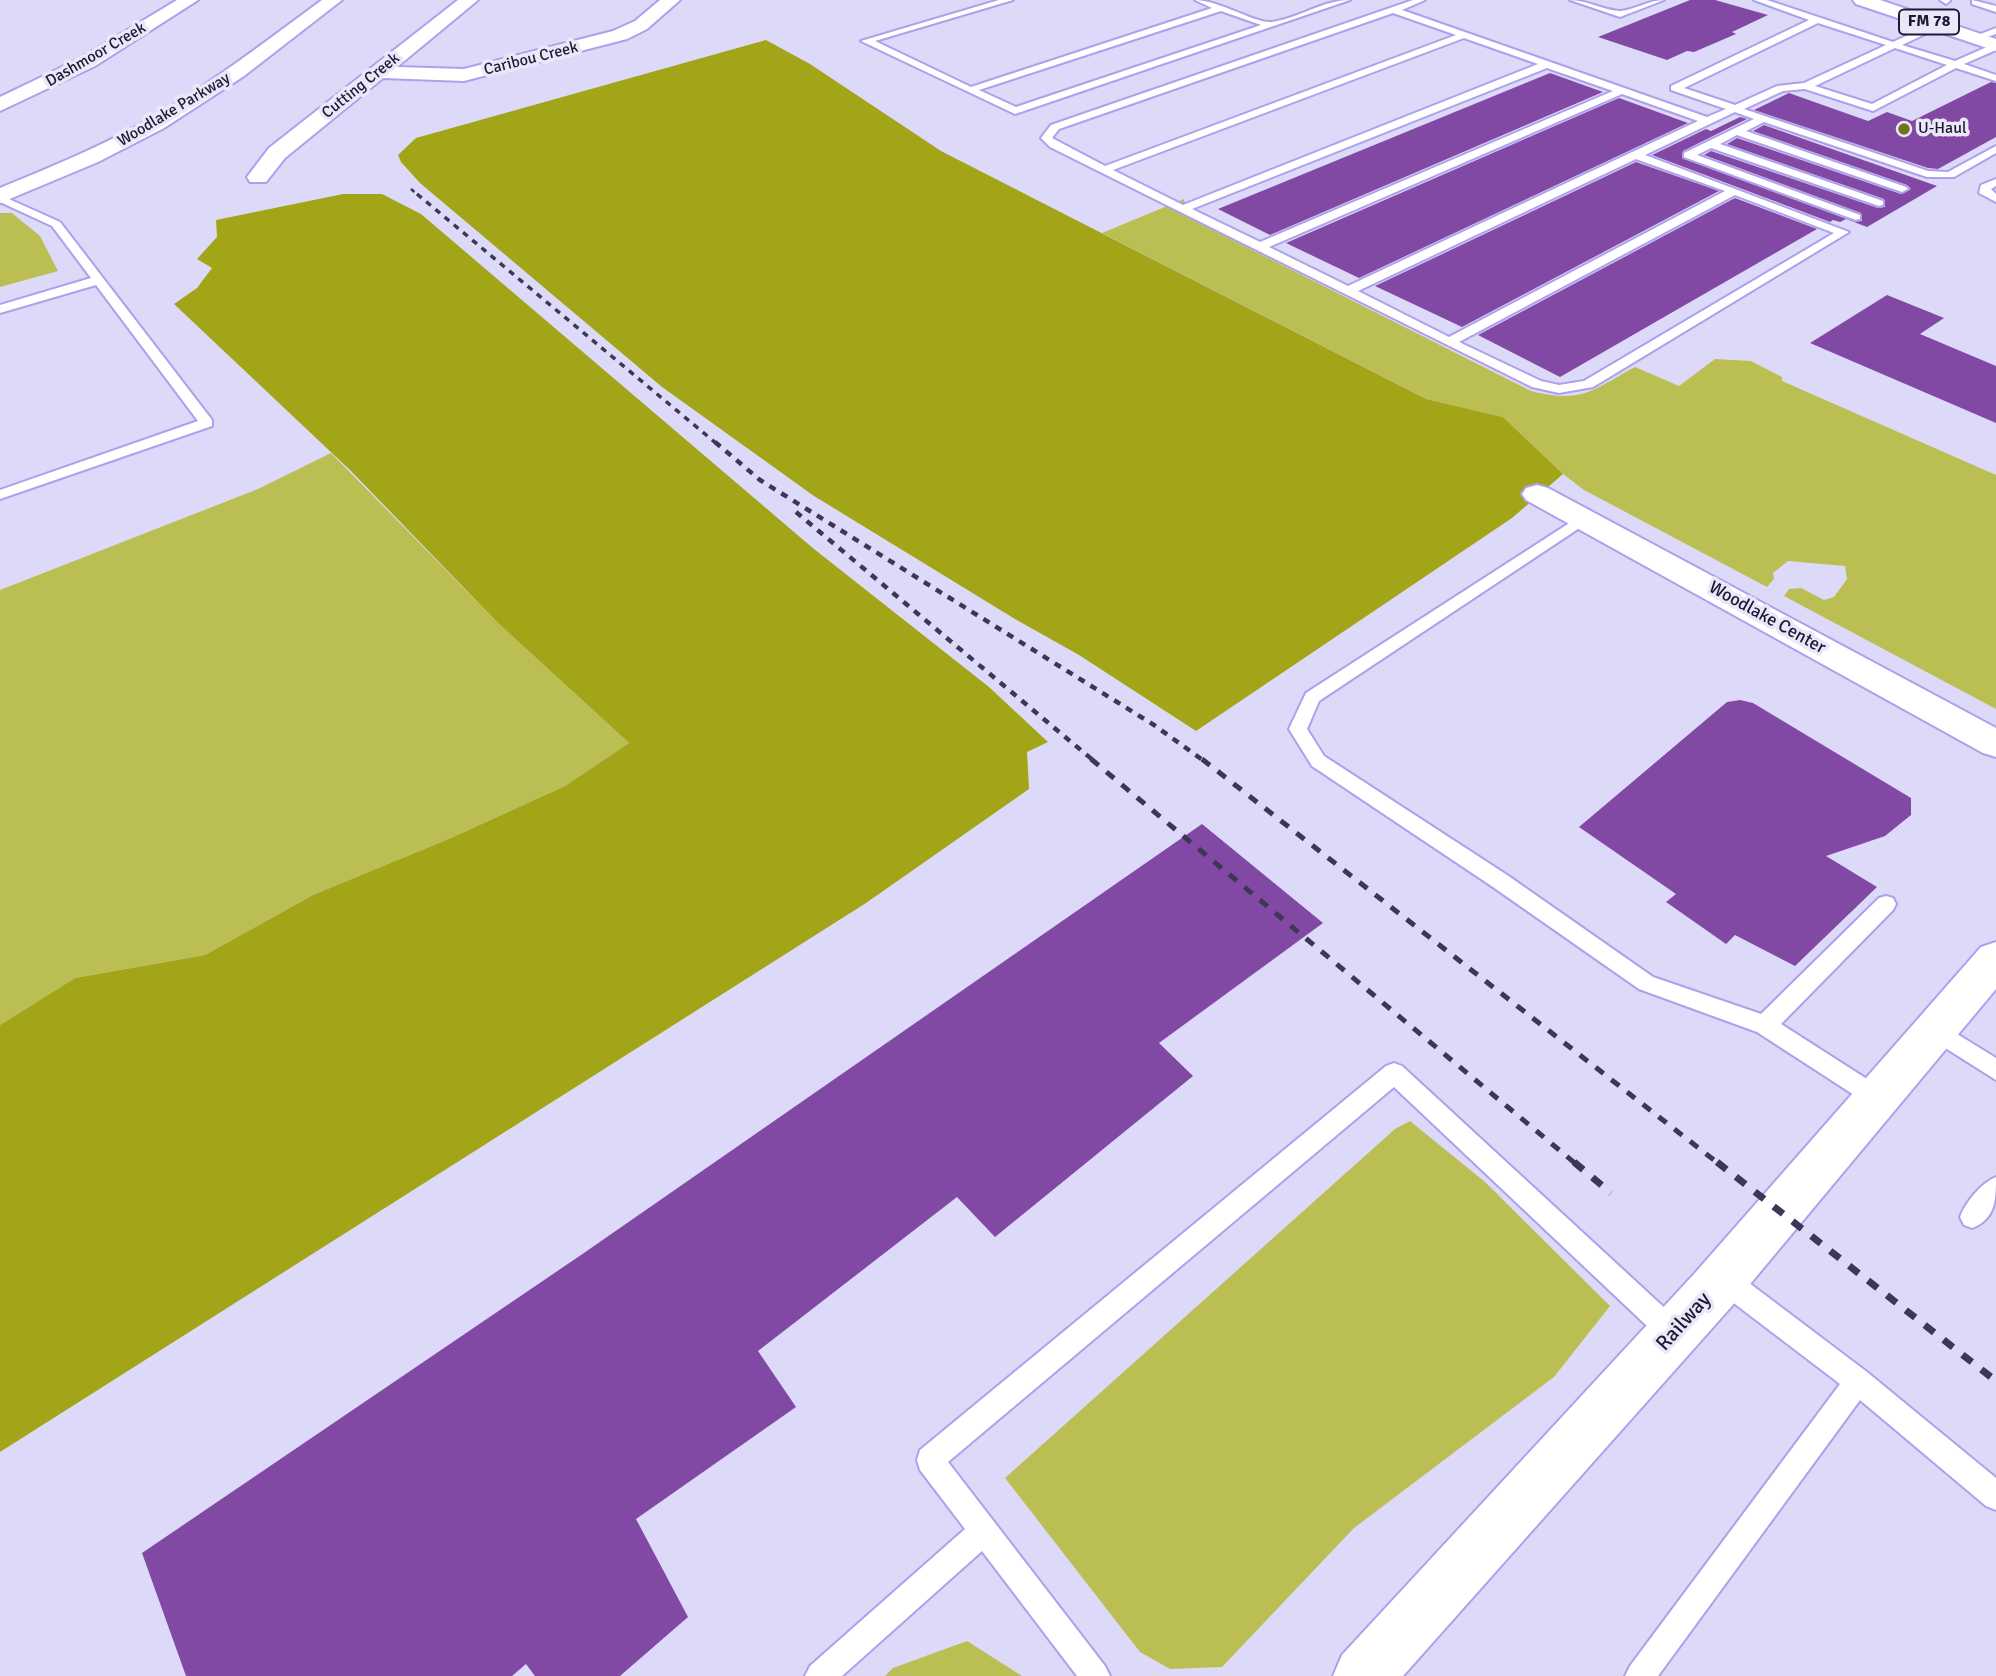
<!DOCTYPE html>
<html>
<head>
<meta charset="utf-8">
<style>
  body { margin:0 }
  canvas { display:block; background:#ddd9f9 }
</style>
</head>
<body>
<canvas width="1996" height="1676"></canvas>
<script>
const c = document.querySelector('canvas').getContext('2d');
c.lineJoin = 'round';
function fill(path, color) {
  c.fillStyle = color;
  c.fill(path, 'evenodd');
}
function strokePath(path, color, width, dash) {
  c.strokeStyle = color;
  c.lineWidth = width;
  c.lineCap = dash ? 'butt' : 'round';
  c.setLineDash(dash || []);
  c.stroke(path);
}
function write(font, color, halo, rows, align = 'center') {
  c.font = font + ' Signika,sans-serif';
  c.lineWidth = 7;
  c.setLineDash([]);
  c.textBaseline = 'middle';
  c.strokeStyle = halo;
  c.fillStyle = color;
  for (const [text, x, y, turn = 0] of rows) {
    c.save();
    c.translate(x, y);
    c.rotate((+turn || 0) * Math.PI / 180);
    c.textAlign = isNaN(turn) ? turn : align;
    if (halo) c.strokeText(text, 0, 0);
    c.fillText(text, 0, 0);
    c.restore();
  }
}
fill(new Path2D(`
  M1184,199L1187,215L1199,223L1531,391C1583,404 1592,390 1635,367L1679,386L1715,359L1751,361L1782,377V381L1996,475V709L1784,596L1789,589L1801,588L1824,600L1834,597L1847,579L1845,566L1788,561L1773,573L1774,579L1767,587L1584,490L1563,474L1503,417L1426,399L1102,233Z
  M0,213H12L40,236L58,271L0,287Z
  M331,453L498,623L629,743L565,786L451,838L313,895L205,955L75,978L0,1025V590L258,489Z
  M1410,1121L1485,1182L1610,1306L1554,1377L1354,1528L1222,1667L1170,1669L1140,1652L1005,1478L1395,1129Z
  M967,1641L1022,1676H885L893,1668Z`), '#bbbf53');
fill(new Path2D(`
  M766,40L810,64L941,151L1426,399L1503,417L1563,474L1512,518L1196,731L1079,655L1015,619L814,496L662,387L420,183L401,162L398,155L416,138Z
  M343,194H382L421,214L814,549L989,687L1048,742L1027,752L1029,789L866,903L0,1452V1025L75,978L205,955L313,895L451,838L565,786L629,743L498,623L351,471L174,304L197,288L212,268L197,259L217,237L216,220Z`), '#a2a517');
fill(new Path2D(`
  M1690,0H1715L1768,15L1732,32L1736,34L1694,52L1687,51L1667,60L1598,37Z
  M1550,73L1603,92L1270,235L1218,209Z
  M1991,82L1996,83V137L1938,169L1928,168L1754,110L1789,93L1868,121L1887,112L1912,121Z
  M1619,98L1688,123L1359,278L1286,243Z
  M1740,117L1747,119L1683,151L1682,158L1855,222L1862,221L1861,213L1704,155L1711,151L1878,208L1885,207L1884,199L1727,144L1737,138L1901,194L1911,189L1907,185L1753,131L1764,125L1937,186L1867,227L1846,219L1840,222L1833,220L1830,222L1652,155L1706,129L1711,131Z
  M1636,162L1719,191L1462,327L1375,286Z
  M1735,198L1817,229L1560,377L1478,335Z
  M1887,295L1944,318L1920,334L1996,366V423L1810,343Z
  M1740,700L1753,703L1911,798V815L1885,836L1826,856L1877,887L1795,966L1735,935L1726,944L1666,902L1676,894L1579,827L1727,702Z
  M1202,824L1323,923L1159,1043L1193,1076L995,1237L957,1197L758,1351L796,1407L636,1519L688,1617L620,1676H535L526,1664L512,1676H186L142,1553L581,1255Z`), '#8249a4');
const lane = new Path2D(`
  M999,0H1013L875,41L971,87L1212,8L1195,0C1219,0 1256,24 1272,22C1299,18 1323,0 1350,0L1015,114L861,41ZM1221,11L1261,25L1016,107L979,90Z
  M1413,0H1425L1402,10L1707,117L1726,109L1671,90V86L1809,20L1754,0H1767L1893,42L1934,23H1940V27L1902,45L1955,61L1996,43V50L1964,64L1996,75V81L1956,68L1873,111L1805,89L1783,91L1744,109L1928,171L1948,172L1996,146V153L1954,177H1927L1764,122L1746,131L1906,187L1908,189L1902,192L1737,135L1720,144L1883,201V205L1879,206L1711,148L1697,155L1860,215V219L1856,220L1684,157V153L1754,119L1735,112L1645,155L1849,232L1593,387L1559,393L1532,387L1050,147L1041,138L1051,125ZM1393,13L1456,35L1105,166L1052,138L1059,129ZM1818,23L1886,45L1804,83L1777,86L1735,105L1684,88ZM1464,38L1538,64L1183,205L1113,170ZM1895,48L1947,65L1872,104L1815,86ZM1547,68L1613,91L1260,242L1192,209ZM1622,94L1698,121L1348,286L1269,247ZM1636,159L1725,191L1449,337L1358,291ZM1735,195L1834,233L1584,381L1559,385L1541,381L1459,342Z
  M1570,0C1587,0 1605,11 1620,11C1635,10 1648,0 1664,0L1620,17Z
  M1940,0H1950V1L1946,4Z
  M1972,0L1996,6V12L1972,4Z
  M1996,28V34L1975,41L1970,38Z
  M1996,179V186L1991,189L1996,194V202L1979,193L1981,185Z
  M0,195L60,222L212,420V426L0,499V490L198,421L96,285L0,313V305L91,278L52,226L0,202Z
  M1585,513L1590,515L1593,518L1590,521L1319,701L1307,729L1324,756L1507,875L1653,977L1761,1014L1879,898L1886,896L1893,898L1896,904L1893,910L1781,1024L1884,1090L1887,1097L1884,1104L1876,1107L1868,1104L1757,1032L1639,989L1493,887L1312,766L1289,729L1306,693Z
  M1936,1021L1996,1058V1080L1928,1037L1925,1030L1928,1023Z
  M1394,1063L1402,1066L1682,1324L1686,1333L1682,1342L1673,1346L1664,1342L1394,1087L948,1462L1105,1666L1110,1676H1077L982,1551L842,1676H805L810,1666L965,1529L920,1470L917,1460L920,1450L1386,1066Z
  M1996,1177C1996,1199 1996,1219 1972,1228L1964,1225L1960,1217C1966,1202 1981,1183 1996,1177Z
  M1723,1267L1732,1270L1867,1372L1996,1478V1510L1986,1506L1860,1400L1658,1676H1625L1630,1666L1840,1384L1714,1288L1711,1279L1714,1270Z`);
const street = new Path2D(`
  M177,0H198L95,66L0,111V97L81,58Z
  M458,0H478L397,67L464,69L613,31L635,21L660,0H680L647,29L627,39L464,81L383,78L285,158L266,182H250L247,177L269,148Z
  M1537,485L1548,488L1996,728V757L1983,753L1526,500L1522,494L1526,488Z
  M1996,942V989L1731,1307L1403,1676H1333L1342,1655L1695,1273L1981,947Z`);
const secondary = new Path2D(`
  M322,0H342L244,76L164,128L98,162L0,203V188C51,167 102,146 150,119C211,84 266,41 322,0Z`);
const primary = new Path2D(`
  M1853,0H1880L1996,39V51L1856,4Z`);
strokePath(lane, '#ada0ec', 4);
strokePath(street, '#ada0ec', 4);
strokePath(secondary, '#ada0ec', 4);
strokePath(primary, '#ada0ec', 4);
fill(lane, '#fff');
fill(street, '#fff');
fill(secondary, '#fff');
fill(primary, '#fff');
strokePath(new Path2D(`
  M411,189L419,196`), '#3d3755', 2.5, [4.5, 4.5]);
strokePath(new Path2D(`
  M417,194L717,444`), '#3d3755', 3.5, [6, 6]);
strokePath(new Path2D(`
  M715,442L760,480L1154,725L1204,761
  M796,512L1094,761`), '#3d3755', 4.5, [7, 7]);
strokePath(new Path2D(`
  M1091,759L1576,1164
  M1202,759L1719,1164`), '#3d3755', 5, [10, 10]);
strokePath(new Path2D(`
  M1574,1162L1611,1193
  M1717,1162L1996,1381`), '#3d3755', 7, [12, 12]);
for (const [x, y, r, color] of [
  [1904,129,7,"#71741a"]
]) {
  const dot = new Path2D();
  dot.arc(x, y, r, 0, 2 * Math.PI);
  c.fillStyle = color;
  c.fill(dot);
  strokePath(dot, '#eae8f8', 2.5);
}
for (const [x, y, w] of [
  [1929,22,60]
]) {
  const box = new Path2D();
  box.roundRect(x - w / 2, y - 12.5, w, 25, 5);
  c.fillStyle = '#eae8f8';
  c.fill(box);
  strokePath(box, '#1f1936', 2);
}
write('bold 16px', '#1f1936', null, [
  ["FM 78",1929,22]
]);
write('16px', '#1f1936', '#eae8f8', [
  ["Dashmoor Creek",96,55,-30],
  ["Caribou Creek",531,59,-14],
  ["Cutting Creek",361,86,-39],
  ["Woodlake Parkway",174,110,-31]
]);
write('16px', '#1f1936', '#eae8f8', [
  ["U-Haul",1918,129]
], 'left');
write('18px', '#1f1936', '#eae8f8', [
  ["Woodlake Center",1767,618,29]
]);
write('21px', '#1f1936', '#eae8f8', [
  ["Railway",1684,1322,-48]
]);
</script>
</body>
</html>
